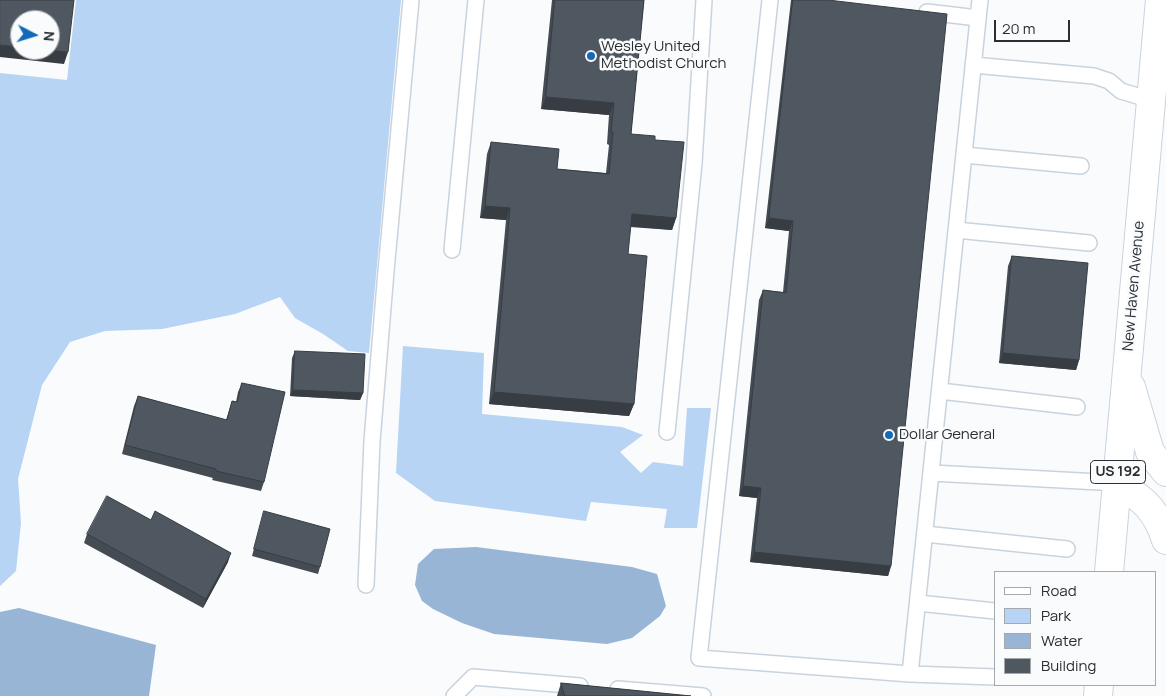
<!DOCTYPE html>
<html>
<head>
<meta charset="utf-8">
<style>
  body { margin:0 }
  #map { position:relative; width:1166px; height:696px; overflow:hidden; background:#f9fbfd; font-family:Manrope,sans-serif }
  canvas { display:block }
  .legend { position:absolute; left:994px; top:571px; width:162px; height:115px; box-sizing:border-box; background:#f9fbfd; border:1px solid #a6a9ac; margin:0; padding:6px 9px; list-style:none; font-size:15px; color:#2a2e32 }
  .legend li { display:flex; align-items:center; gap:10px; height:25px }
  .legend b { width:25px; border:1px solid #a6a9ac }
  .north { position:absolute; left:10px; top:10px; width:50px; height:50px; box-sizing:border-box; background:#f9fbfd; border:1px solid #a6a9ac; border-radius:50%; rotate:95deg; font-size:14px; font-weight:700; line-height:20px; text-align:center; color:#2a2e32 }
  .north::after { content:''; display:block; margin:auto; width:18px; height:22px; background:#146ab8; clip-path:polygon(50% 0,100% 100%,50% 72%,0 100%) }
  .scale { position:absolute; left:994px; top:20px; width:76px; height:22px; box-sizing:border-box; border:2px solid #2a2e32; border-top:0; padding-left:6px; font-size:15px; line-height:18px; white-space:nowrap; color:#2a2e32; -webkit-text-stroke:4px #f9fbfd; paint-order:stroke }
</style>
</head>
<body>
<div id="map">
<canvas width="1166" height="696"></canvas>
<ul class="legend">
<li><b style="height:6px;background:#fff"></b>Road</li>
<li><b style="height:14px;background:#b7d4f4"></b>Park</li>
<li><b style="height:14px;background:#98b5d6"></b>Water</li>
<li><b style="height:14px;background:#4f5760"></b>Building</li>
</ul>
<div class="north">N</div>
<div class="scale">20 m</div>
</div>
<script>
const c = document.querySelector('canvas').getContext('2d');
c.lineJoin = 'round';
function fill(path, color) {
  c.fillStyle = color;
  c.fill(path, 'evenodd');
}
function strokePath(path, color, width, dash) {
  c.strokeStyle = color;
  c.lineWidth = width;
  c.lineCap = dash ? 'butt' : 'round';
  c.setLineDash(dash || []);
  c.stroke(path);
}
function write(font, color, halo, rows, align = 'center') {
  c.font = font + ' Manrope,sans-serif';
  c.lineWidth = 5;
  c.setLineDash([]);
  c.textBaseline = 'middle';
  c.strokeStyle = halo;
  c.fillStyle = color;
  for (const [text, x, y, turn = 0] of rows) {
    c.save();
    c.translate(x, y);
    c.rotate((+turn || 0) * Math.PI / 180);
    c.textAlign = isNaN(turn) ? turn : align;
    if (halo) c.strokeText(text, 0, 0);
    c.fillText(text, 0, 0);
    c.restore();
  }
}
fill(new Path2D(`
  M76,0H401L369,353L348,351L323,334L295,318L280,297L235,314L162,329L105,331L70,342L42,385L18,479L21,523L16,571L0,586V73L67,80Z
  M403,346L484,353L482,414L622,427L643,435L620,452L641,473L653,462L683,466L687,408H711L697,528H664L667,509L591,502L586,521L435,501L396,473Z`), '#b7d4f4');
fill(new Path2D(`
  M476,547L632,567L657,574L666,606L660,616L632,638L607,644L494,634L462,623L433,609L422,601L415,585L418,564L434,549Z
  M19,608L156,645L149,696H0V612Z`), '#98b5d6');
const lane = new Path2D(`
  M770,0L699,658L910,674L995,677
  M927,12L978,18
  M973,65L1094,76L1109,81L1121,91L1151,100
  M964,155L1081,166
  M956,230L1089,243
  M452,250L476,0
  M940,391L1077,407
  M667,432L694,163L704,0
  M932,473L1118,483
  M925,534L1067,549
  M366,585L372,441L386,271L411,0
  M918,603L995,611
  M910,674L980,0
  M618,689L703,696
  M454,696L473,677L580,686`);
const primary = new Path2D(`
  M1131,387L1150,452L1166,472
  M1118,483C1144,500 1156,509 1166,540
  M1109,572L1160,0
  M1098,696L1099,685`);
strokePath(lane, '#c9d3dd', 18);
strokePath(primary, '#c9d3dd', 30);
strokePath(lane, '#fff', 15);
strokePath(primary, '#fff', 28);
fill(new Path2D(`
  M552,0H644L631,134L655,140L676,218L672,230L630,227L628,254L634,404L629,416L489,404L506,220L480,218L487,154L491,142L557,169L606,173L609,145L607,144L609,115L541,109Z
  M791,0H793L891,566L888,576L750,562L757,498L739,496L759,300L763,290L783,292L789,231L765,228Z
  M1012,256L1079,360L1076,370L999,363L1008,266Z
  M295,351L363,393L360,400L290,396L292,358Z
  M242,383L264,482L261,491L212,480L213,478L122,454L134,406L138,396L226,420L232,401L236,402L238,392Z
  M264,511L320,567L318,574L252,556Z
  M151,520L228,562L203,608L84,543L87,534Z
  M561,683L691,696H557Z`), '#444b53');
fill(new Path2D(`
  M0,45L20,47V50H50L68,52L64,64L0,57Z
  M546,97L614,103L609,115L541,109Z
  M485,206L510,208L506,220L480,218Z
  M632,214L676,218L672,230L627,226Z
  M769,218L793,221L789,231L765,228Z
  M1003,353L1079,360L1076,370L999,363Z
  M293,390L363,393L360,400L290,396Z
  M494,392L634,404L629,416L489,404Z
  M743,486L761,488L757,498L739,496Z
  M754,552L891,566L888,576L750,562Z
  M231,553L228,562L203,608L206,599Z`), '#373d43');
const building = new Path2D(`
  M0,0H74L68,52L50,50V20H20V47L0,45Z
  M555,0H644L631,134L655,136V140L684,142L676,218L632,214L628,254L647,256L634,404L494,392L510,208L485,206L491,142L559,149L557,169L609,174L613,132H611L614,103L546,97Z
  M793,0H828L947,14L891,566L754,552L761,488L743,486L763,290L786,293L793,221L769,218Z
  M1012,256L1088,263L1079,360L1003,353Z
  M295,351L365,354L363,393L293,390Z
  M242,383L285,392L264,482L216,471V469L125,445L138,396L227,420L232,401L237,402Z
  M107,496L151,520L155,511L231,553L206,599L87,534Z
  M264,511L330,529L320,567L254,549Z
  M561,683L691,696H565Z`);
fill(building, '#4f5760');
strokePath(building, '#373d43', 1);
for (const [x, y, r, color] of [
  [591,56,5,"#146ab8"],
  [889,435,5,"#146ab8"]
]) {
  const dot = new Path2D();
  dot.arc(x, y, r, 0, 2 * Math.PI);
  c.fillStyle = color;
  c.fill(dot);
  strokePath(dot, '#f9fbfd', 2);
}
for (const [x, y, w] of [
  [1118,472,55]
]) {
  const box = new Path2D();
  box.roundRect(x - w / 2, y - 11.5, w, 23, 4);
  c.fillStyle = '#f9fbfd';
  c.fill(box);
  strokePath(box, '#2a2e32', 1);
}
write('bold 14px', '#2a2e32', null, [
  ["US 192",1118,472]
]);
write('15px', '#2a2e32', '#f9fbfd', [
  ["Wesley United",601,47],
  ["Methodist Church",601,64],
  ["Dollar General",899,435]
], 'left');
write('15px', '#2a2e32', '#f9fbfd', [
  ["New Haven Avenue",1134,286,-85]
]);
</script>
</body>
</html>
